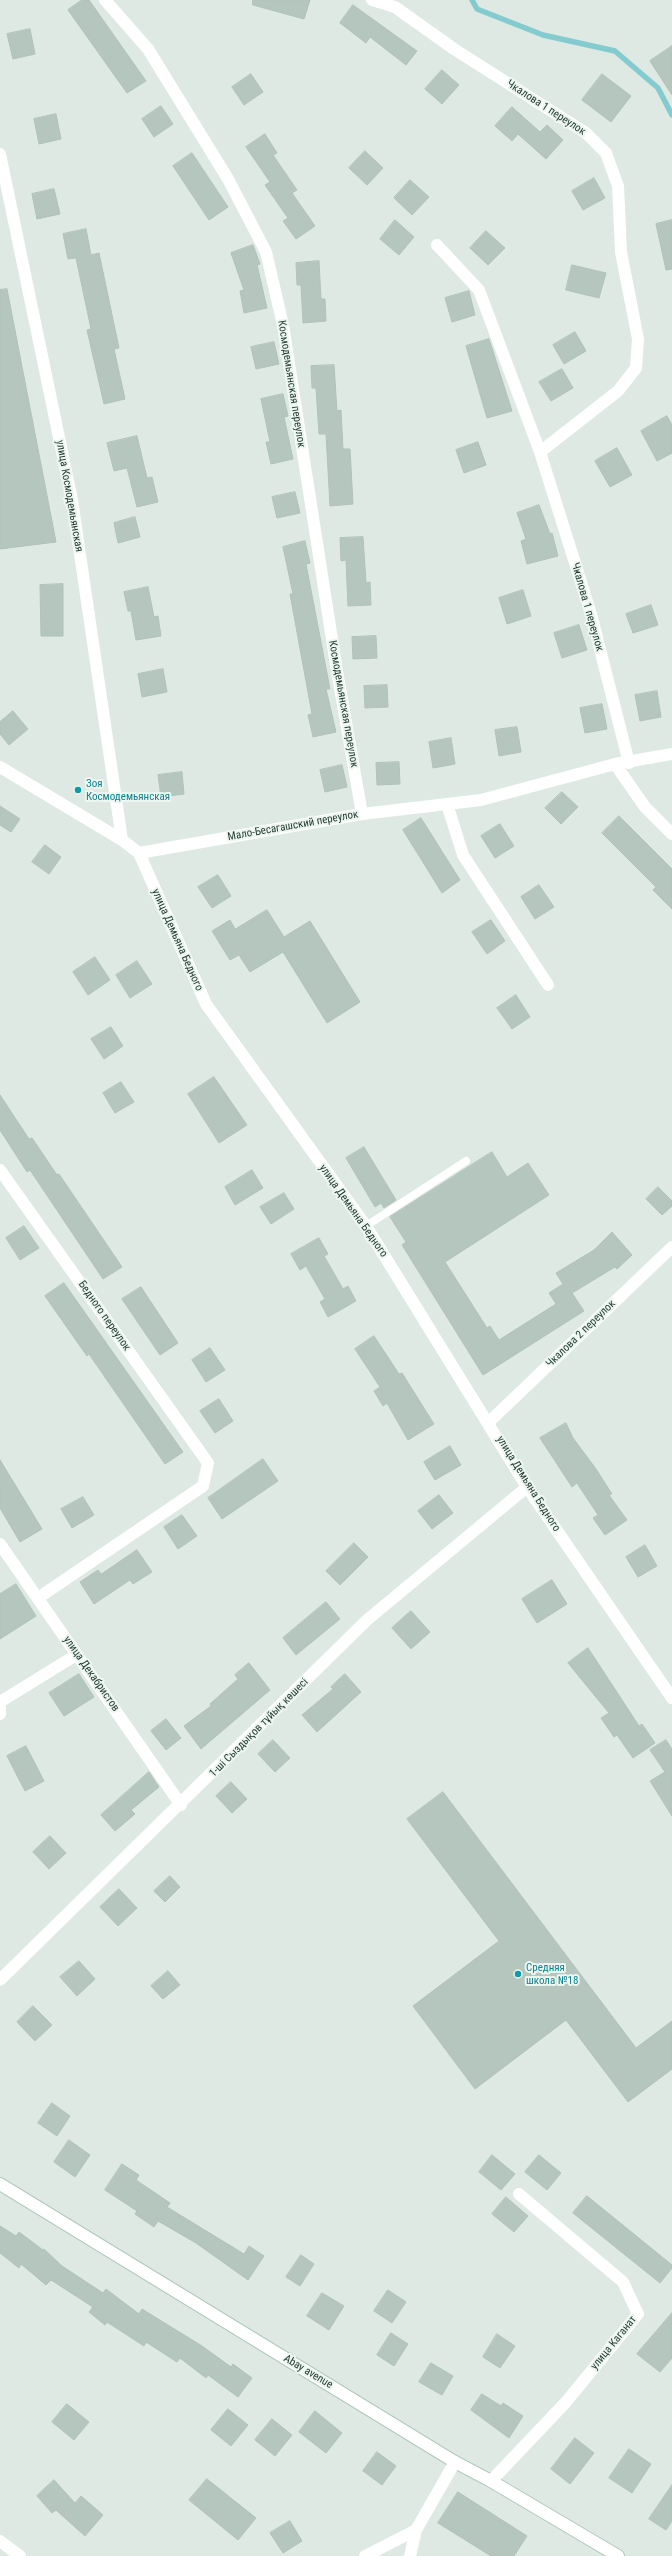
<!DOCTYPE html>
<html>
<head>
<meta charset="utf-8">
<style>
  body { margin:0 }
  canvas { display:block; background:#dde9e2 }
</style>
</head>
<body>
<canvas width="672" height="2556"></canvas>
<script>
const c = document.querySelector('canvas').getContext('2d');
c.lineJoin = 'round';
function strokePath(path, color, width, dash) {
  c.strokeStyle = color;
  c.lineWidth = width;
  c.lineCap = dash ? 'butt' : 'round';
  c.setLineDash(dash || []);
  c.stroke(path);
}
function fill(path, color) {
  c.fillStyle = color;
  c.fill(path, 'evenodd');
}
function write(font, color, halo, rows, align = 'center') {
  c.font = font + ' "Roboto Condensed",sans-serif';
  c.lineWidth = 4;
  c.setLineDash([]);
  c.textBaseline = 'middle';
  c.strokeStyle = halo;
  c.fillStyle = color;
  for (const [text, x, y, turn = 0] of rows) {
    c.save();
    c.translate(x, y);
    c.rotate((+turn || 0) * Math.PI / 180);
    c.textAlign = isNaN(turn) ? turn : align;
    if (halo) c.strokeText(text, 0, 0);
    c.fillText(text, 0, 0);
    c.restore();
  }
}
strokePath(new Path2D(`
  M472,0L477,9L543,35L615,51L658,88L672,115`), '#84cbcf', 5.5);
const building = new Path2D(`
  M82,0H89L146,81L127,93L68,10Z
  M253,0H310L304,19L253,5Z
  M353,5L417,51L406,65L370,37L366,43L340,23Z
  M30,29L35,54L13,59L7,34Z
  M672,46V95L650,61Z
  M442,70L459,85L442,104L425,89Z
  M251,74L263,92L244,105L232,87Z
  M602,74L631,96L611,122L582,100Z
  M161,106L173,124L154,137L142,119Z
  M512,107L540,132L547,125L563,140L546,159L518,134L512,141L495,126Z
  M56,114L61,139L39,144L34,119Z
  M265,134L277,153L273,155L297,190L292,193L315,226L296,239L283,221L288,218L265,185L270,182L246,147Z
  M365,151L383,168L367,185L349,168Z
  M192,153L228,207L209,220L173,166Z
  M594,178L605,198L583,210L572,191Z
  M410,180L429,197L412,215L394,198Z
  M54,189L60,214L37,219L32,194Z
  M395,220L414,237L399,255L380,239Z
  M672,220V269L666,270L656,224Z
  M86,229L91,255L99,253L119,348L114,349L125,399L104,404L87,330L91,329L76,258L68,259L63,234Z
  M486,231L505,248L488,265L470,248Z
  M253,245L260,264L257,265L267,308L244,313L240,291L244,290L231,253Z
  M319,261L321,299H325L326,321L303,323L301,285H297L296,263Z
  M572,265L606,273L599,298L566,290Z
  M7,289L56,542L0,549V290Z
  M469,291L475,315L452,322L445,298Z
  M575,332L586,351L564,364L553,345Z
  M489,339L512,411L487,418L466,346Z
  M274,342L279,364L256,369L251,347Z
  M334,365L337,411L341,410L343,449H350L353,504L330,506L326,434H319L316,388H312L311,366Z
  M562,369L573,388L551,401L539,382Z
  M283,394L288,416L284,417L293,459L271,464L266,442H270L261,399Z
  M667,416L672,425V453L657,461L641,431Z
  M137,436L147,478L152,477L158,502L137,507L127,468L114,471L107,443Z
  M478,442L486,465L464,473L456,450Z
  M617,448L632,475L610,487L595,461Z
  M295,492L300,513L277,518L272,497Z
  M539,505L550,534L552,533L558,556L527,564L521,541L526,539L517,513Z
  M135,517L140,537L118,543L114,523Z
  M363,537L366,583L370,582L371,605L348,606L346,560L341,561L340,538Z
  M305,541L310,563L306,564L330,689H326L336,732L313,737L308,715L312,714L290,594H293L283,547Z
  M63,584V636H41L40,585Z
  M148,587L154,617L158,616L161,636L136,640L131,611H128L124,592Z
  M523,590L531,616L507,624L499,598Z
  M651,605L658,625L633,633L626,614Z
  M579,625L587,650L562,658L554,633Z
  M376,636L377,658L353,659L352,637Z
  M163,669L167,692L142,697L138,674Z
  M387,685L388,707L365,708L364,686Z
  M657,691L661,717L640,721L635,695Z
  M602,704L607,729L585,733L580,708Z
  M13,711L28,729L9,745L0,734V722Z
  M517,727L521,752L499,756L495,730Z
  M451,738L455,764L433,768L429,742Z
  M399,762L400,784L377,785L376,763Z
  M342,765L347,787L325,792L320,770Z
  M182,772L184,794L161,797L158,775Z
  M562,792L578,807L561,824L545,808Z
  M0,806L20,819L11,832L0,825Z
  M619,816L672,869V909L653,890L656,887L602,833Z
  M421,818L460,880L442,893L403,830Z
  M500,824L514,846L495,858L481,836Z
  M45,845L61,857L49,874L32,862Z
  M218,875L231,896L212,908L198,887Z
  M539,885L554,907L535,919L521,897Z
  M267,910L284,937L310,921L360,1002L327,1023L283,952L250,972L239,955L230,960L212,931L230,920L235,929Z
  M491,920L505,941L487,954L472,932Z
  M95,957L110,980L88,995L73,972Z
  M137,961L152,984L130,998L116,975Z
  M516,995L530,1017L512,1029L497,1008Z
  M111,1027L123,1046L104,1059L91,1039Z
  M214,1077L247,1125L219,1143L188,1094Z
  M121,1082L134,1102L115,1113L103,1093Z
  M0,1095L29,1139L32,1138L57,1175L59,1174L122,1267L103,1279L30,1170L27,1172L0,1130Z
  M364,1147L396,1200L384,1208L381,1203L375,1207L346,1158Z
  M492,1152L507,1177L528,1163L549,1195L445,1262L487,1328L490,1326L499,1340L556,1304L549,1293L563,1284L556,1273L594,1250L612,1232L632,1255L617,1269L615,1267L572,1293L584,1311L483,1375L402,1245L406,1242L390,1217Z
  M252,1170L263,1188L235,1205L225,1187Z
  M658,1187L672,1201V1206L662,1215L646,1199Z
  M284,1193L294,1209L271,1224L260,1207Z
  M24,1226L39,1248L20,1260L6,1238Z
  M319,1238L328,1254L324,1256L343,1289L348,1286L356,1301L328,1317L320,1302L325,1299L306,1266L300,1270L291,1254Z
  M64,1283L183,1452L165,1464L89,1354L87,1356L45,1296Z
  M141,1287L178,1343L160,1355L122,1299Z
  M374,1336L399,1374L402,1373L434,1424L408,1440L387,1403L383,1406L374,1391L380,1387L355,1349Z
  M210,1348L225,1370L206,1382L192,1360Z
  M219,1399L233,1421L215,1433L200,1411Z
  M566,1423L573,1438L596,1469L612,1494L609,1495L627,1520L605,1535L593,1518L598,1515L577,1483L572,1487L540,1438Z
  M450,1446L461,1465L435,1480L424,1462Z
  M263,1459L278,1481L222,1519L208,1498Z
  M0,1460L42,1529L20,1542L0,1508Z
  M439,1495L453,1513L432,1529L418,1511Z
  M83,1497L94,1515L72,1528L61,1509Z
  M182,1515L197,1536L178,1549L164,1527Z
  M354,1543L368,1557L340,1585L326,1571Z
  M645,1545L657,1566L638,1577L626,1557Z
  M137,1550L152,1572L133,1584L130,1580L94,1604L80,1582L98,1570L101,1574Z
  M552,1580L567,1604L537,1623L522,1599Z
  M16,1584L36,1616L0,1639V1594Z
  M326,1602L340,1619L296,1655L283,1638Z
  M411,1611L430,1632L411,1649L392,1628Z
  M588,1648L639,1726L642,1724L655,1743L633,1758L617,1735L614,1737L601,1718L609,1713L568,1663Z
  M249,1663L270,1690L201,1749L184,1726L211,1706L210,1704L238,1679L235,1675Z
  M79,1674L94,1697L64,1716L49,1693Z
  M345,1674L361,1692L317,1732L302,1715L333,1689L331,1687Z
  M166,1719L181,1738L166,1750L151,1731Z
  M273,1740L290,1758L275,1772L258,1754Z
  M666,1740L672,1749V1816L650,1781L665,1772L650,1750Z
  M26,1746L44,1781L25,1791L7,1756Z
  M149,1772L159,1787L131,1810L135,1814L115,1831L101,1815Z
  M231,1782L247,1799L232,1813L216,1796Z
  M443,1792L636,2048L672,2021V2069L628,2102L566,2020L475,2089L413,2006L499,1941L407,1819Z
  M50,1836L66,1853L49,1869L33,1852Z
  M170,1876L180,1887L165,1902L154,1891Z
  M119,1889L137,1908L118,1926L100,1907Z
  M79,1961L95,1979L77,1996L60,1977Z
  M168,1971L180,1985L163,1999L151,1986Z
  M33,2006L52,2025L35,2041L17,2022Z
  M52,2103L70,2116L57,2136L38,2123Z
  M69,2140L90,2155L75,2177L54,2162Z
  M492,2155L515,2174L501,2190L479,2172Z
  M539,2155L561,2173L547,2190L525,2172Z
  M122,2164L139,2175L136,2180L170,2203L167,2207L244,2254L249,2246L264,2256L248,2280L196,2243L158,2221L154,2227L135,2214L137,2211L105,2190Z
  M587,2196L672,2265V2268L660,2283L573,2213Z
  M506,2197L528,2216L514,2232L492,2214Z
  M0,2226L16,2236L19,2232L43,2250L44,2249L62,2266L103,2293L106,2289L139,2314L142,2309L202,2346L231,2367L233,2364L252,2378L238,2397L208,2375L206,2378L180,2358L177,2362L146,2342L144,2346L107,2322L105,2325L89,2312L93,2307L51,2280L46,2285L21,2264L19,2268L0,2253Z
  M301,2255L314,2264L300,2286L286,2277Z
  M388,2290L406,2302L392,2323L374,2311Z
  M322,2293L344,2306L329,2330L307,2316Z
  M672,2313V2358L660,2372L637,2354Z
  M391,2333L408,2344L394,2366L377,2355Z
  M497,2334L515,2346L500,2368L483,2357Z
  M431,2363L453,2376L442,2395L419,2382Z
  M482,2394L501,2406L503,2403L523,2416L509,2438L471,2410Z
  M67,2404L89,2422L74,2440L52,2422Z
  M228,2409L248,2425L231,2446L211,2430Z
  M315,2411L342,2433L326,2453L299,2432Z
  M272,2419L292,2435L275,2456L255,2440Z
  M575,2438L594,2453L570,2484L551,2469Z
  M629,2449L651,2464L632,2493L609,2478Z
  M377,2452L396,2466L382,2485L363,2471Z
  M207,2479L256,2518L238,2540L189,2500Z
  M54,2480L75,2503L81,2496L103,2515L85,2536L56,2510L52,2513L37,2496Z
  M672,2485V2521L666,2530L649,2519Z
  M458,2492L527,2536L514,2556H491L438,2523Z
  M290,2521L302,2541L283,2553L270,2533Z`);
fill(building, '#b5c6be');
strokePath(building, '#b0c2b9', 1);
const secondary = new Path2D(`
  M0,2184L455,2462L491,2481L618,2556`);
strokePath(secondary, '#b0c9bd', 14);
strokePath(new Path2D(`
  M366,1226L466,1161`), '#fff', 8);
strokePath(new Path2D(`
  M105,0L148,49L228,179L266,252L283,325L336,665L362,814
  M372,0L395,7L454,49L586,133L606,153L618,186L621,252L638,339L636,368L618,391L540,452
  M0,154L72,500L122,840
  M437,245L479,290L540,452L591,614L629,763
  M615,764L645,807L672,834
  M0,767L122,840L139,853L206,1004L366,1226L527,1487L672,1698
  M447,804L463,855L548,985
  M139,853L362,814L481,800L615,764L672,754
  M0,1170L208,1463L203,1486L38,1598
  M489,1422L672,1247
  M0,1544L181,1805
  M0,1702L76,1655
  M0,1707V1714
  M0,1980L367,1620L527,1487
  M491,2481L566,2402L638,2314L623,2282L519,2194
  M0,2541L20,2556
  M365,2556L416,2530
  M410,2556L416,2530L455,2462`), '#fff', 12);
strokePath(secondary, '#fff', 12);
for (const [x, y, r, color] of [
  [78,790,4,"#0f9aa8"],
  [518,1974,4,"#0f9aa8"]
]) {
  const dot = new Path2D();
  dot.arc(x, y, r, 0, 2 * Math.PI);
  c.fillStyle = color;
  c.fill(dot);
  strokePath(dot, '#edf6f1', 1.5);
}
write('11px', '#1f382f', '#edf6f1', [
  ["Чкалова 1 переулок",546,108,33],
  ["Космодемьянская переулок",291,384,81],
  ["улица Космодемьянская",69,496,80],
  ["Чкалова 1 переулок",587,607,74],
  ["Космодемьянская переулок",343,704,80],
  ["Мало-Бесагашский переулок",293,826,-10],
  ["улица Демьяна Бедного",177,940,66],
  ["улица Демьяна Бедного",353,1211,55],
  ["Бедного переулок",104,1316,55],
  ["Чкалова 2 переулок",581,1334,-44],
  ["улица Демьяна Бедного",528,1484,58],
  ["улица Декабристов",91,1674,55],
  ["1-ші Сыздықов тұйық көшесі",259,1728,-45],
  ["улица Каганат",614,2343,-51],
  ["Abay avenue",308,2372,31]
]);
write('11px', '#0d838f', '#edf6f1', [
  ["Зоя",86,784],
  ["Космодемьянская",86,797],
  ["Средняя",526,1968],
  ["школа №18",526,1981]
], 'left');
</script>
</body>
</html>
